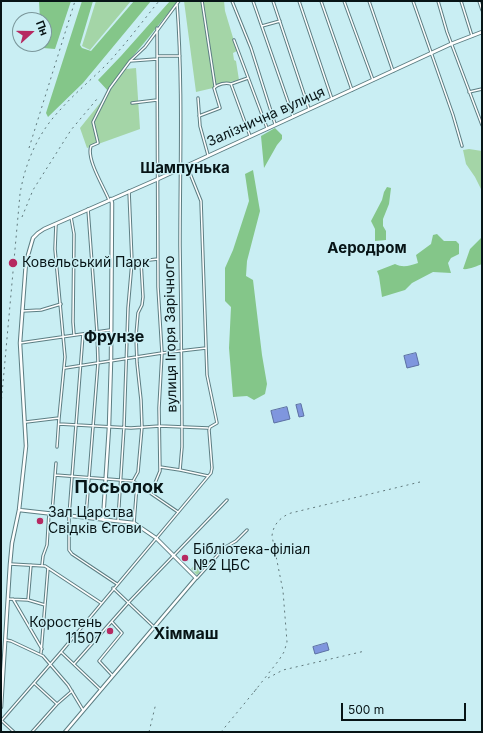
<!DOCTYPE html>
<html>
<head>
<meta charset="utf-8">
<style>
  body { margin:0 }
  #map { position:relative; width:483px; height:733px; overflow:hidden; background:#c9eef3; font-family:Inter,sans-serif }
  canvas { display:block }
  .frame { position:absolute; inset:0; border:2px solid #071416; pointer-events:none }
  .north { position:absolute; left:12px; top:12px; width:40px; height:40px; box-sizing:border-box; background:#c9eef3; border:1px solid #7b979b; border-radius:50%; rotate:69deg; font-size:11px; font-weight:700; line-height:16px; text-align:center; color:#071416 }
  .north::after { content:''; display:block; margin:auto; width:14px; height:18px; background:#b62961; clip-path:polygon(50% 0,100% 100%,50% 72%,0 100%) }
  .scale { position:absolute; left:341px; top:703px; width:125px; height:18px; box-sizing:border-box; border:2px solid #071416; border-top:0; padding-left:5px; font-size:12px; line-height:14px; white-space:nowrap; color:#071416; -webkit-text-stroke:3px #c9eef3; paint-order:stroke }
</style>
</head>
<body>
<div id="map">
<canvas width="483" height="733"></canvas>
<div class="frame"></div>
<div class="north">Пн</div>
<div class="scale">500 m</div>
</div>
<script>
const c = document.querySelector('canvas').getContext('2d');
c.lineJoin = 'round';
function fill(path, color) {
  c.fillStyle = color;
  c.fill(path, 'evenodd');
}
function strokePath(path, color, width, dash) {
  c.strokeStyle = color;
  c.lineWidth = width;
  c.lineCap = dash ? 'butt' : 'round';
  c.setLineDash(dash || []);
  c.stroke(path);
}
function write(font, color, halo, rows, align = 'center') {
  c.font = font + ' Inter,sans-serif';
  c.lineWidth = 3;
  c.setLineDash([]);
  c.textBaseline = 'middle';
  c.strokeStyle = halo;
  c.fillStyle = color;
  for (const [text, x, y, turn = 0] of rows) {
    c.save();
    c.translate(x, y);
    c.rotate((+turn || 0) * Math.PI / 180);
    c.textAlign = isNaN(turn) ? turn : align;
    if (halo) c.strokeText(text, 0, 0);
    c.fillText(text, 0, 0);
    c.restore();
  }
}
fill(new Path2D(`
  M96,1H131L90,50L82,46Z
  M184,1H224L225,11L237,51L233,53L234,60L236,61L239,80L216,85L213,88L196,92Z
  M136,68L140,129L87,148L80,128L109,92L126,69Z
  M469,149L482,151V191L475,177L466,164L463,150Z
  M198,560L203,564L199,569L201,571L197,575L191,569Z`), '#a4d5a7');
fill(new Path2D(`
  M39,1H71L55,49L43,48L44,20H40Z
  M82,1H93L80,45L82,48L91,51L134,1H151L83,83L48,117L46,113Z
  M170,1H178L144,43L127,63L126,69L109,92L98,80L121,56Z
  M275,128L282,135V139L277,145L264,168L261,136Z
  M253,170L260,211L247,261L246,276L253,280L262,355L267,384L265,394L254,400L247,396L233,397L229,348L231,307L225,301V268L233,250L249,201L245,174Z
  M387,187L391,188L389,204L383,219V226L386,231V240L375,241V229L371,221L382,200L384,192Z
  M437,234L444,241H456L459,244V254L451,258L448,263L451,273L433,272L412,283L405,290L382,297L379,276L377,271L395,264C403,268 409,266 418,263L416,255L431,244L433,235Z
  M481,238L482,264C477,266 468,270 463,269L470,249Z`), '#84c689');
const water = new Path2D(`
  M416,353L419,365L407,368L404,356Z
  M301,404L304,416L299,417L296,405Z
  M287,407L290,419L274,423L271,411Z
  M327,643L329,650L315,654L313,647Z`);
fill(water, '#7f96de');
strokePath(water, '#5b6fa2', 1);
const street = new Path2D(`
  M202,1L215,86
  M232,1L251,48L275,124
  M253,1L293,116
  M273,1L309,109
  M299,1L332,99
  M321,1L352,90
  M344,1L373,80
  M369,1L393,71
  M413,1L453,115L462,146
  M438,1L447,32L482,125
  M461,1L472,36
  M479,1L482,10
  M177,4C183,84 180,165 180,246C181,313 182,380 182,447L180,470L208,476
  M262,26L280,21
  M234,40L267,128
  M158,56H180
  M130,61L157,59
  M231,84L248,78
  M469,92L482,89
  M198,98L200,126L208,155
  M132,103L157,100
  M199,116L220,108L214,88C218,84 226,82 231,84L250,136
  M109,200C104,187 86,159 91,146L98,143L93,122L110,88L130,61L145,47L179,1
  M71,217L74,234L73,322L74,335
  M56,224L55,249L65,357L59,418L57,447
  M132,262L158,259
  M22,311L41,310L61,304
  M83,334L69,516V550L72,554L117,584
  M20,343L110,330
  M65,368L162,353L206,348
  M26,422L59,418
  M59,424L131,428L160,426L208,428
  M160,467L180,470
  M55,475L133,481
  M137,484L178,512
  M151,493L160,471L159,408L162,353L158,287L157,28
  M52,513L56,463
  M86,516L98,363L97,332L88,209
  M118,521L124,427L128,308L132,262L129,191
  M134,523L137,484L133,481L138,472L142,427L141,400L137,363L136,336L138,313L142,305L143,297L141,261
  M10,564L45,566L101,603
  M42,565L43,556L47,545L49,513
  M197,578L224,548L236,541L247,530
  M113,588L154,627
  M8,599L28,600L45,605
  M13,599L42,649
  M28,600L31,565
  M6,640L11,641L43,656L68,685L83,710
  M61,652L100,689
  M41,653L48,568
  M74,664L128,603L227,500
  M112,675L99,661L122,633L112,622
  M34,683L57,704
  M1,721L61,652L211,473L212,468L209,430L210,427L217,423L207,375L201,201L187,166
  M2,721L14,732
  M32,732L57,704L72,691`);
const secondary = new Path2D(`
  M19,510L134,523L156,538L196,578L65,732
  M103,520L109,427L111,361L112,203L111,199
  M1,707L10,564L12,543L19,510L26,446L20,343L26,262L33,238L38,233L44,229L158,179L451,44L482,32`);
strokePath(street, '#5c7e83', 3.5);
strokePath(secondary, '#5c7e83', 4.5);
strokePath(street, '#fff', 1.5);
strokePath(secondary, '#fff', 2.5);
strokePath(new Path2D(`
  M29,148L75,1
  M22,217L33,190L71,130L97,99
  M1,405L20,194C25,163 38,133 60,110C74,94 91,80 106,65C125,45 142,22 159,1
  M268,678L283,670L365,651
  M254,692L279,660L284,652L287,642L283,591L272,536C273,525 280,517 291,513L420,482
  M149,732L156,703
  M221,732L258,687`), '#60787b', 1, [2, 4]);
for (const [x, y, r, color] of [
  [13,263,5,"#b62961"],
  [40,521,4,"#b62961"],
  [185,558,4,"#b62961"],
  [110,631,4,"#b62961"]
]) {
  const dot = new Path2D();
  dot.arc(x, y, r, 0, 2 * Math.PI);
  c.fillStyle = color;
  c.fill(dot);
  strokePath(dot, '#c9eef3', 1.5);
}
write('14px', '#071416', '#c9eef3', [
  ["Залізнична вулиця",266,117,-24],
  ["вулиця Ігоря Зарічного",171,334,-91]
]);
write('14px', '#071416', '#c9eef3', [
  ["Ковельський Парк",22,263],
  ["Зал Царства",48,513],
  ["Свідків Єгови",48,529],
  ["Бібліотека-філіал",193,550],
  ["№2 ЦБС",193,566],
  ["Коростень",102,623,"right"],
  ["11507",102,639,"right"]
], 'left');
write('bold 15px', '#071416', '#c9eef3', [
  ["Шампунька",185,168],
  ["Аеродром",367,248]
]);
write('bold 16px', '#071416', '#c9eef3', [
  ["Фрунзе",114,337],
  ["Хіммаш",186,634]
]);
write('bold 18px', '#071416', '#c9eef3', [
  ["Посьолок",119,488]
]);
</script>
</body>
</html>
